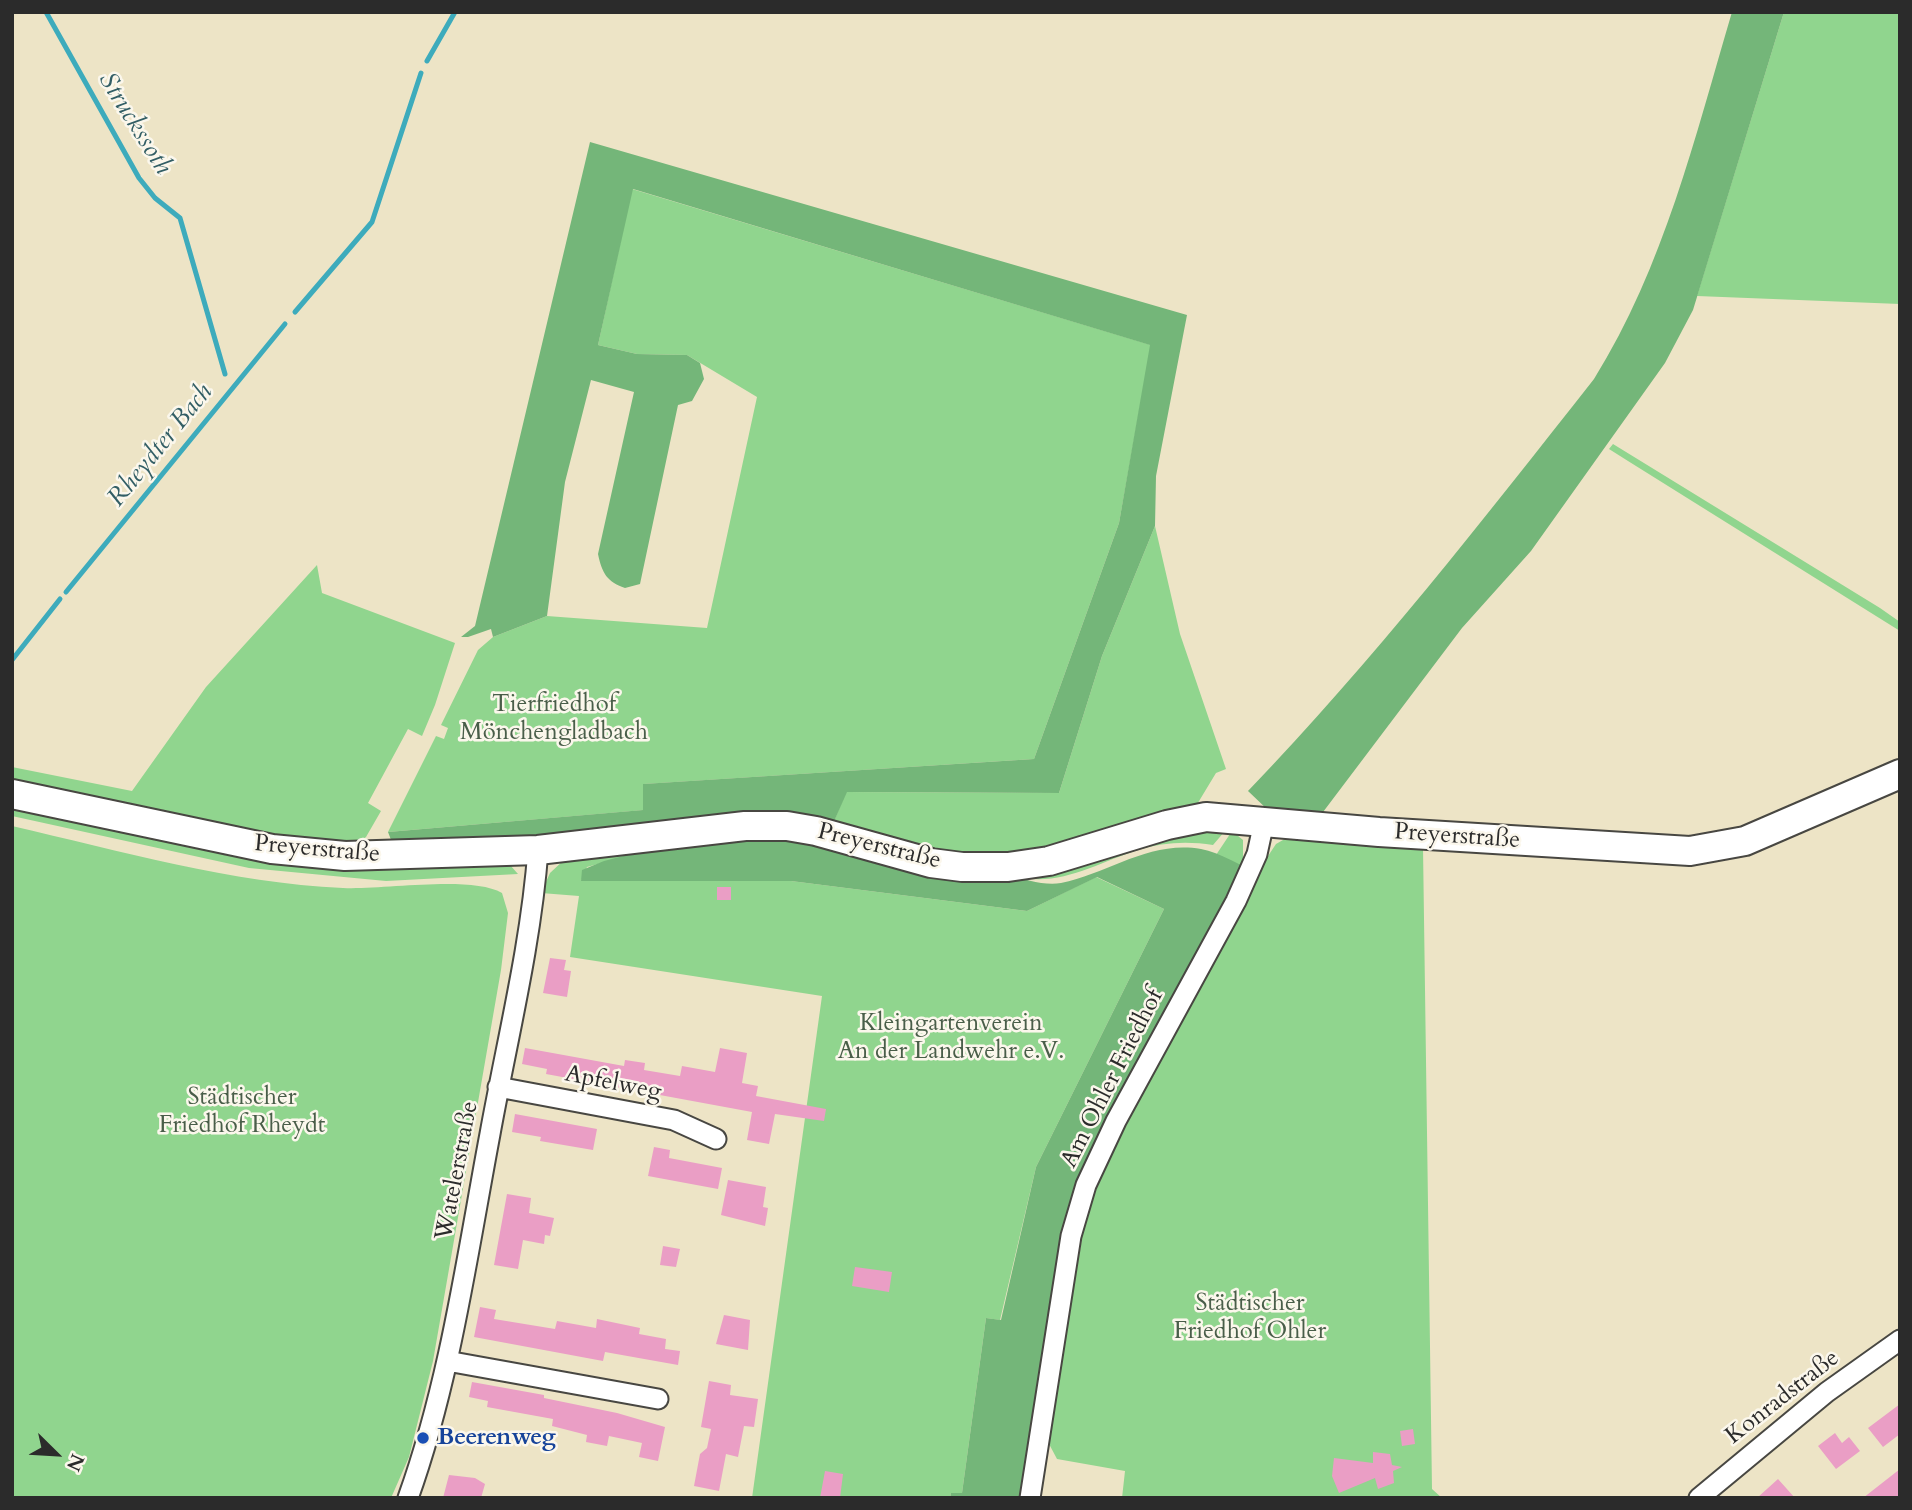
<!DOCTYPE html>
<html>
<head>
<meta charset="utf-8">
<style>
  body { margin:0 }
  #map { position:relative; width:1912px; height:1510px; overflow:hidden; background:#ede4c6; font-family:Cardo,serif }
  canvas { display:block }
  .frame { position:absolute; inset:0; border:14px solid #2b2b2b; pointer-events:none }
  .north { position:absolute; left:21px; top:1419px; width:70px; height:70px; -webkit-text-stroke:5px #fbf7ec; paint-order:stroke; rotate:114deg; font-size:19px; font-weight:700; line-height:28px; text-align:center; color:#2b2b2b }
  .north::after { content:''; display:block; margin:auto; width:24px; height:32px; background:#2b2b2b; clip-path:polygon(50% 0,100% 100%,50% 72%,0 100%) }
</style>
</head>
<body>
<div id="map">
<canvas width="1912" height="1510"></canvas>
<div class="frame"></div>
<div class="north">N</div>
</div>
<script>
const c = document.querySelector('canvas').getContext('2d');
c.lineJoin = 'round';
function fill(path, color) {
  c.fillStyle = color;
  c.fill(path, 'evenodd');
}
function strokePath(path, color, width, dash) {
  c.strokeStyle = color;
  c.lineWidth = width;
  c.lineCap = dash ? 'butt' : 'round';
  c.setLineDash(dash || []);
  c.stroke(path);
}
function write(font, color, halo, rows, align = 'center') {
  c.font = font + ' Cardo,serif';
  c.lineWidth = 5;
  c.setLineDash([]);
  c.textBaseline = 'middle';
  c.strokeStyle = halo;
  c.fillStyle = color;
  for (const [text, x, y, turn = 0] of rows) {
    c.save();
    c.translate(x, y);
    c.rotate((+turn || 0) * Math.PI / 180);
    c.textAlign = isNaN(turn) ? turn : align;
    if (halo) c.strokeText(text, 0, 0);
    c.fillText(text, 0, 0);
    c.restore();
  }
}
fill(new Path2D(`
  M1784,12H1900V304L1697,296Z
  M632,189L1151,345L1119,523L1034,759L644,784V810L388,832L436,736L444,739L448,728L441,725L478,650L493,637L547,616L707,628L757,397L687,355L637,354L598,345Z
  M1613,444L1880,608L1900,622V631L1628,461L1609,449Z
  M1155,526L1180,634L1226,769L1216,773L1193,811L1033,854H938L832,826L846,792L1059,793L1102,656Z
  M317,565L322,593L455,643L435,705L422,736L408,729L368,803L381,811L366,837L354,846L228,831L12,784V767L132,791L206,687Z
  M12,802L207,846L510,865L518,874L386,881L249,868L12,816Z
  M12,826C121,851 231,883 343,888C383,890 471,875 502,893L508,913L501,970L433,1361L409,1457L391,1498H12Z
  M1183,829L1225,831L1213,845C1188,841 1163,842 1138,850C1096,863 1054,891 1009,874Z
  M1232,831L1243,840V867L1216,855Z
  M1290,836L1423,847L1432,1489L1442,1498H1122L1125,1471L1057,1459L1048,1442L1086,1214L1099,1172L1262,865L1276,844Z
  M674,843L587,867L581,881H791L1027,911L1096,877L1164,909L1036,1167L1000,1320L986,1318L962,1493H951L950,1498H752L822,996L570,957L579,896L541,893L550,873L565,859Z`), '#90d58e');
fill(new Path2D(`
  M1732,12H1784L1693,310L1665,363L1531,551L1462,628L1317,820L1269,811L1248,791C1373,661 1483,520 1594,379C1664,267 1695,137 1732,12Z
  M590,142L1187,315L1156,476L1155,526L1102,656L1059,793L847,792L832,826L644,830L393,845L388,832L643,810V784L1034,759L1119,523L1150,345L633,189L598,345L637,354L687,355L700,363L704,379L692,401L678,405L640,584L625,588C607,582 602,573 598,554L634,392L591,380L565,482L547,616L493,637L491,629L468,637H461L475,626Z
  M767,833L1009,874C1024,880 1046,886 1061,883C1109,873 1150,840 1201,849C1220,852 1242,867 1260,874L1099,1172C1068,1277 1057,1389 1039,1498H950L951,1493H962L986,1318L1001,1320L1036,1167L1164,909L1097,877L1027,911L791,881H581L582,870L604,861L674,843Z`), '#74b679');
strokePath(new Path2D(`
  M46,12L139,178L155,198L180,218L225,374
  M427,61L455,12
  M295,312L372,222L421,73
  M66,592L285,324
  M12,660L60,599`), '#3dabbc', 5);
fill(new Path2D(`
  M717,887H731V900H717Z
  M550,958L566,960L564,970L571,971L567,997L543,993Z
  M525,1048L624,1066L625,1060L645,1063L644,1070L680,1076L682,1066L715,1072L720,1048L747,1053L742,1083L758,1086L756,1096L826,1109L824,1121L775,1114L769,1144L747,1140L752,1112L546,1074L547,1069L522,1064Z
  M515,1114L597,1129L593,1150L540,1141L541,1137L512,1132Z
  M654,1147L670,1150L669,1158L722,1168L718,1189L648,1176Z
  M728,1180L766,1187L763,1207L768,1208L765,1226L721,1215Z
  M507,1194L531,1198L529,1213L554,1218L550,1236L545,1235L544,1244L523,1240L518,1269L494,1265Z
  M663,1246L680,1249L676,1267L660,1265Z
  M855,1267L892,1272L889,1292L852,1286Z
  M480,1307L496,1310L494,1319L555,1329L557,1321L596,1328L597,1319L640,1328L639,1334L666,1339L665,1349L680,1351L678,1365L605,1352L603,1361L474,1337Z
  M724,1315L750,1320L748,1350L716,1344Z
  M709,1381L731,1385L730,1395L758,1399L754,1427L744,1426L738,1457L726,1454L719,1491L694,1486L700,1454L707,1448L711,1429L701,1427Z
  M472,1382L544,1395V1398L617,1413L665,1427L658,1461L639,1457L642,1443L609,1436L607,1446L586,1442L587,1435L552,1426L553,1419L487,1407L488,1401L469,1397Z
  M1900,1404V1434L1883,1447L1868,1428Z
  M1413,1429L1415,1444L1402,1446L1400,1431Z
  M1835,1433L1842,1443L1849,1437L1860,1451L1836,1469L1818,1446Z
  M1373,1452L1390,1454L1392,1465L1402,1467L1393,1471L1394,1483L1378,1489L1375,1478L1339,1493L1332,1476L1334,1458L1373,1463Z
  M1900,1469V1498H1863Z
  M825,1471L843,1474L840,1498H820Z
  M449,1475L475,1478L485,1484L481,1498H443Z
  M1778,1479L1795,1498H1757Z`), '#ea9ec5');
const minor = new Path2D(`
  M498,1087L674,1120L716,1139
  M447,1361L658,1399
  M408,1498C450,1381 467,1256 490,1134C507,1040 531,945 538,850
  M1030,1498L1071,1236L1086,1185L1116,1121L1236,901L1257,854L1264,822
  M1699,1498L1827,1392L1900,1340`);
const secondary = new Path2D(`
  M12,794L272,849L345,856L538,850L745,826H787L816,831L931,863L962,867H1008L1049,861L1167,825L1206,817L1379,832L1690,851L1745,841L1900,774`);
strokePath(minor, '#484742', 23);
strokePath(secondary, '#484742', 32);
strokePath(minor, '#fff', 19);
strokePath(secondary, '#fff', 28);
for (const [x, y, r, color] of [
  [423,1438,7,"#1a4fb4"]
]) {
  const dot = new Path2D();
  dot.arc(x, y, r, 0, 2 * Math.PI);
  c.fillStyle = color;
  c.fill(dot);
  strokePath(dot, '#fbf7ec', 2.5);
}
write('24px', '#495e49', '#fbf7ec', [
  ["Tierfriedhof",554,705],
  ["Mönchengladbach",554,733],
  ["Kleingartenverein",951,1024],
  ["An der Landwehr e.V.",951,1052],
  ["Städtischer",242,1098],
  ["Friedhof Rheydt",242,1126],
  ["Städtischer",1250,1304],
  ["Friedhof Ohler",1250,1332]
]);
write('24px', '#2b2b2b', '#fbf7ec', [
  ["Preyerstraße",1457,837,4],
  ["Preyerstraße",879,847,14],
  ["Preyerstraße",317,850,5],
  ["Am Ohler Friedhof",1113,1079,-63],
  ["Apfelweg",613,1084,11],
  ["Watelerstraße",458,1171,-79],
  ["Konradstraße",1783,1398,-38]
]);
write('bold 24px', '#164399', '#fbf7ec', [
  ["Beerenweg",437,1438]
], 'left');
write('italic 26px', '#325e65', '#fbf7ec', [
  ["Struckssoth",134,124,58],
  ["Rheydter Bach",161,446,-51]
]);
</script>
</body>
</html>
